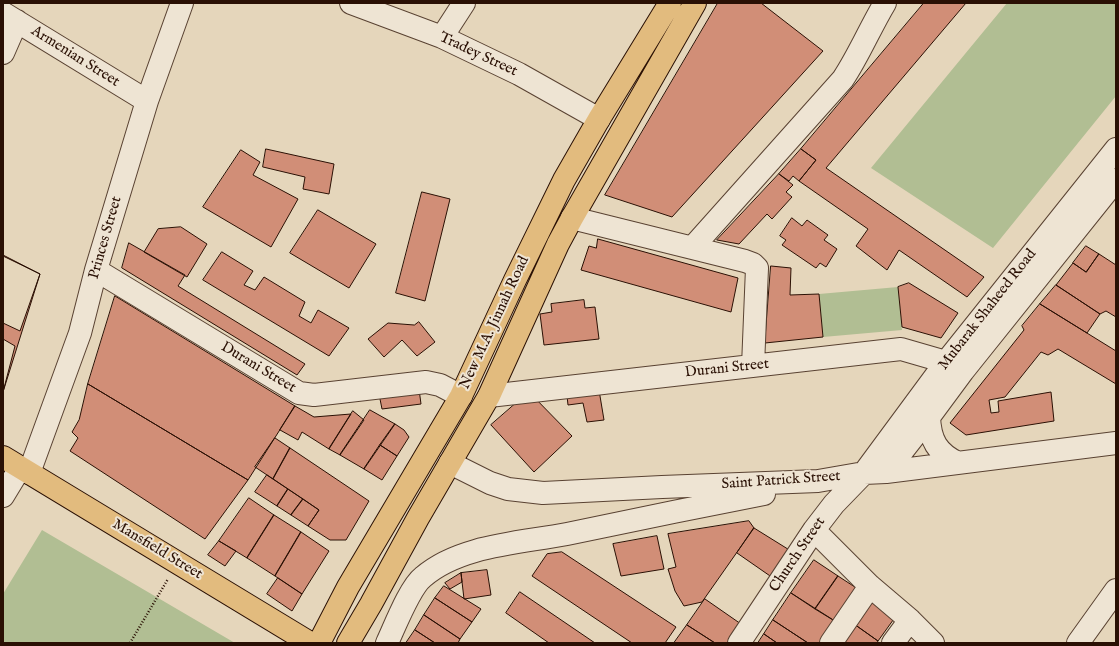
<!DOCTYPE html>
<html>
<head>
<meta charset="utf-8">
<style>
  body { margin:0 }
  #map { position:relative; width:1119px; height:646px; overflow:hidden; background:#e5d6bb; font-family:"IM FELL English",serif }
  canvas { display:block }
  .frame { position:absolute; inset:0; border:4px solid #2a1004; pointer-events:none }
</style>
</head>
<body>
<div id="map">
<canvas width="1119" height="646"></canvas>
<div class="frame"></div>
</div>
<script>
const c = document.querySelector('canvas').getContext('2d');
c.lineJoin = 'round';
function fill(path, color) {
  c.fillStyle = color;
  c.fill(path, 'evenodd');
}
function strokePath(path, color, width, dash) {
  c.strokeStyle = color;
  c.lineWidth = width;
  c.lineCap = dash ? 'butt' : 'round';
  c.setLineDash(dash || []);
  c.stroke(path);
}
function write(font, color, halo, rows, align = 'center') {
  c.font = font + ' "IM FELL English",serif';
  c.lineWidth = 4;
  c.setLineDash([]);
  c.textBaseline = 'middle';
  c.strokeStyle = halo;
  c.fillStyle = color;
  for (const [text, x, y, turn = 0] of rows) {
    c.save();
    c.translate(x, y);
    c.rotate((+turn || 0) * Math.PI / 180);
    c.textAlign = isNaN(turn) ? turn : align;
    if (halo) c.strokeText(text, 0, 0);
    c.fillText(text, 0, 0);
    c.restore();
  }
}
fill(new Path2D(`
  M1007,3H1116V96L993,248L871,168Z
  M898,287L902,330L823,337L819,294Z
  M42,530L235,643H3V594Z`), '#b1be93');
const building = new Path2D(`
  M718,3H761L823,51L672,217L605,195Z
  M924,3H966L826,168L984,277L967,297L899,250L887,270L856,246L868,229L799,181L816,160L801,149Z
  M266,149L334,164L329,194L303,189L305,177L263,167Z
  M801,149L816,160L799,181L793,176L789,181L779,174Z
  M241,150L260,162L253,175L298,199L271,247L203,207Z
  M779,174L793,185L786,192L792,197L772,219L767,214L739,244L717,240Z
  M422,192L450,199L425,301L396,293Z
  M318,210L376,244L349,288L290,253Z
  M792,218L802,226L807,220L828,235L824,240L837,249L826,267L820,263L816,268L782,245L786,240L780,236Z
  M181,227L207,244L187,277L144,252L158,229Z
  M598,239L738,278L731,312L581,270L589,246L596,248Z
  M129,243L185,275L178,286L305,364L297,375L122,268Z
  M1086,246L1099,254L1086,272L1073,263Z
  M222,252L253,271L244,285L255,290L264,277L305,302L299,316L311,323L318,310L349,328L329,356L203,280Z
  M1099,254L1116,265V317L1106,311L1100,314L1056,285L1073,263L1086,272Z
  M3,255L40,274L3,392Z
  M3,256L40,274L20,331L3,323Z
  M771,266L791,268L790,295L819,294L823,337L765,343Z
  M909,283L958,313L941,338L902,327L898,287Z
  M1056,285L1100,314L1087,333L1040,304Z
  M115,296L295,406L248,480L88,384Z
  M584,300L585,308L595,307L599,339L544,345L540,314L552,312L551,304Z
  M1040,304L1116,351V384L1058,349L1048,355L1041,352L1005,397L989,400L991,413L999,412L998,401L1051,392L1054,421L966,435L950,423L1024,330L1022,326Z
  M419,322L435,342L417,356L402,340L384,357L368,339L388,323L414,325Z
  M3,339L15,346L3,392Z
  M88,384L248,480L205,539L70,451L78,438L72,432L79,420Z
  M598,384L604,420L587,422L583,403L568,405L566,387Z
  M419,389L421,404L382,409L379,394Z
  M529,392L572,436L534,472L491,425Z
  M295,406L314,417L351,414L329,449L302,432L298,440L280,430Z
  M370,410L395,424L364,469L340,455Z
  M353,411L364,420L340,455L329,449Z
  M395,424L404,430L409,437L397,456L380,445Z
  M275,438L290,448L273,479L255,467Z
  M380,445L397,456L382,480L364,469Z
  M290,448L369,501L346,540H330L308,526L319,510L273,479Z
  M267,475L288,489L277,506L255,492Z
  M288,489L303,499L291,515L277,506Z
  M249,498L274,515L247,558L219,541Z
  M303,499L319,510L308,526L291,515Z
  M274,515L301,532L275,576L247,558Z
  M749,521L754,528L702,602L684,606L675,591L668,569L676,567L668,534Z
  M754,528L791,551L773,578L737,553Z
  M301,532L329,551L302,594L275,576Z
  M657,536L664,569L621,576L613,544Z
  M219,541L236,551L225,566L208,555Z
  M562,552L676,627L665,643H632L532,576L547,554Z
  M814,560L838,576L815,609L791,593Z
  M487,570L491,595L464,599L461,573Z
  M461,573L462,582L450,589L445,583Z
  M838,576L861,591L838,623L815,609Z
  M278,578L302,594L292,611L267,594Z
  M444,586L481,609L472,622L435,598Z
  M520,592L595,643H549L506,613Z
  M791,593L838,623L825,643H808L773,620Z
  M435,598L472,622L460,639L424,615Z
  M705,599L741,624L728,643H715L687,625Z
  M871,599L896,616L878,641L854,624Z
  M424,615L460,639L458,643H435L415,630Z
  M773,620L808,643H777L764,634Z
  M854,624L878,641L877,643H841Z
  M687,625L715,643H674Z
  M415,630L435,643H406Z
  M764,634L777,643H758Z`);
fill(building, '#d18e77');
strokePath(building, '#2a1004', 1);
const minor = new Path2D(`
  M351,3L442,37L519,74L599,119
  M3,13L147,101
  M442,37L464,3
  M3,53L17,21
  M572,218L745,261L753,264L757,268L753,366
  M692,248L843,79C859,55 870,28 885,3
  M96,270L299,393L314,395L426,382L440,385L461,396
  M489,396L901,349L946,362L963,371
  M929,417C930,440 937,453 958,463
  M450,463L490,483L508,489L543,493L662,487L818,481L864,473L886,472L1116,443
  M886,472L929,417L963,371L1116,180
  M29,473L80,333L96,270L147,101L182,3
  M3,496L20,468
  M814,530L870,586L910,620L933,643
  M387,643C395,626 410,587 423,577C460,545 521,543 567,534C633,520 698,507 764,494
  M739,643L814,530L834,504L864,473L946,362L1116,149
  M831,643L870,586
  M893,643L910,620
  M1078,643L1116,590`);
const major = new Path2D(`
  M3,457L310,643
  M319,643L348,587L461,396L515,280L564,180L599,119L670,3
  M348,643L371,604L418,518L489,396L558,244L572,218L695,3`);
strokePath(minor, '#594232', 24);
strokePath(major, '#2a1004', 24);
strokePath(new Path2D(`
  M130,643L168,579`), '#2a1004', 2.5, [1, 2]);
strokePath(minor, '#eee4d3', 22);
strokePath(major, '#e2bb7e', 22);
write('15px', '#2a1004', '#eee4d3', [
  ["Tradey Street",478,55,25],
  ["Armenian Street",75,57,32],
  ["Princes Street",106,238,-74],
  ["Mubarak Shaheed Road",988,310,-52],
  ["New M.A. Jinnah Road",495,323,-65],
  ["Durani Street",258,368,31],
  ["Durani Street",727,369,-6],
  ["Saint Patrick Street",781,481,-4],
  ["Mansfield Street",157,550,31],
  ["Church Street",798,555,-56]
]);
</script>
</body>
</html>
